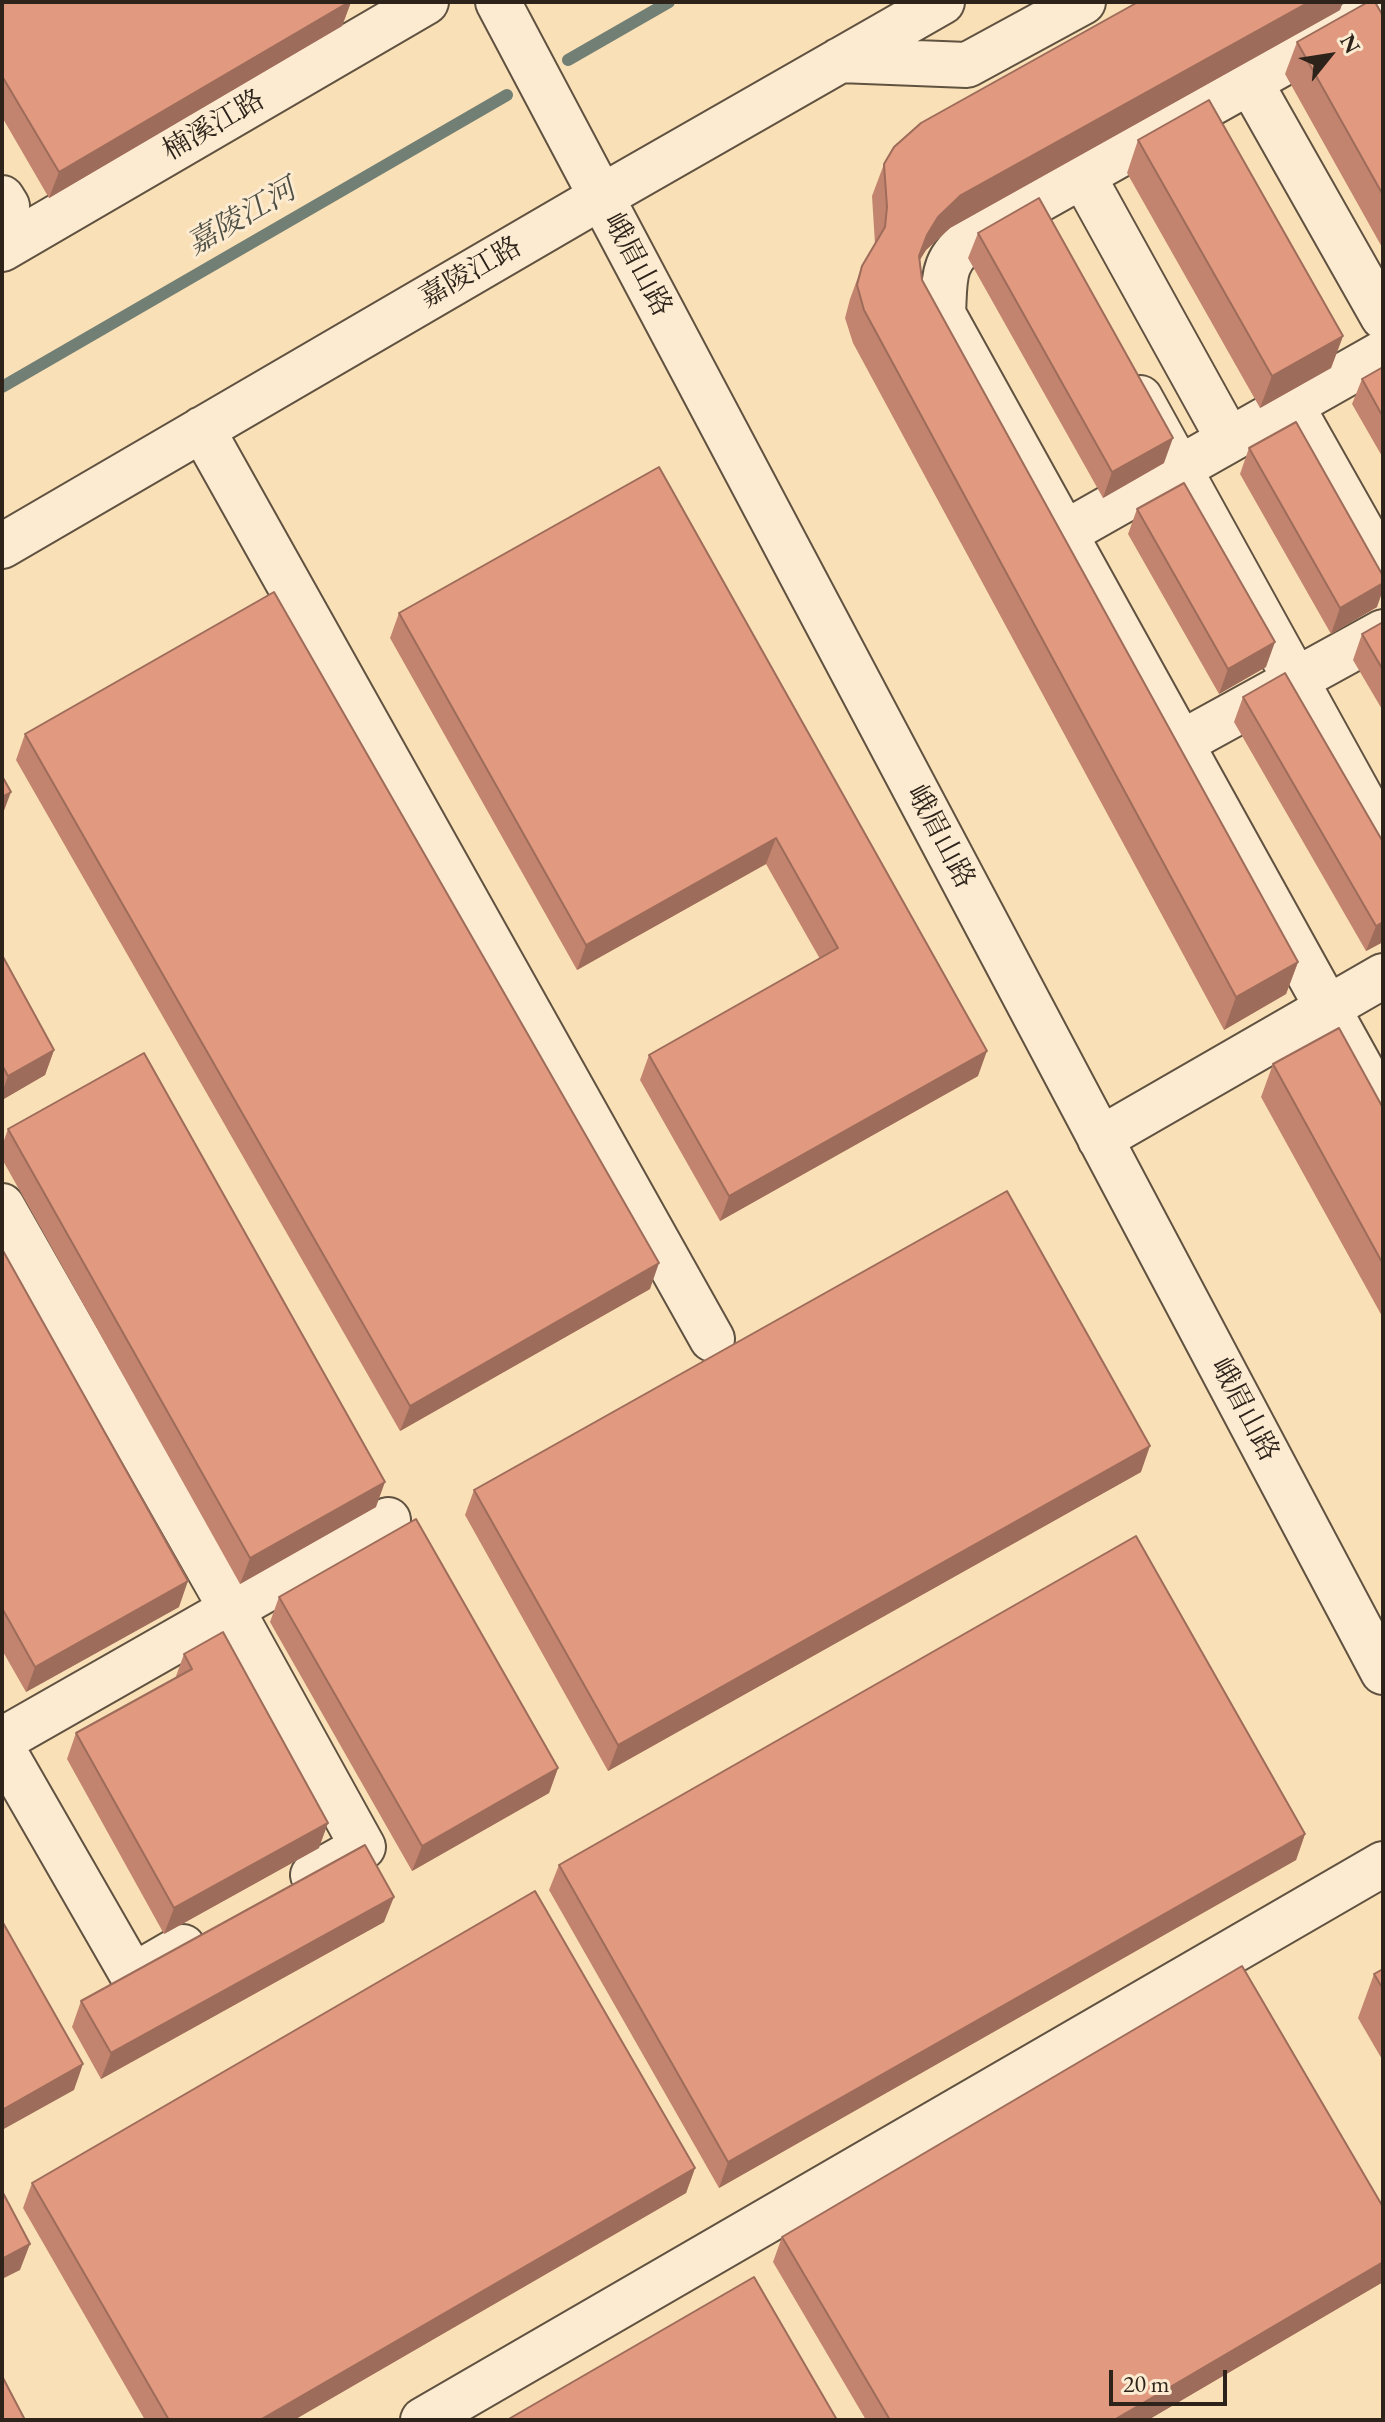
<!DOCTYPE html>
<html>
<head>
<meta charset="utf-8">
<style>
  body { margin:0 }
  #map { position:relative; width:1385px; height:2422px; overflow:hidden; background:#fae0b6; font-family:"EB Garamond",serif }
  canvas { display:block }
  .frame { position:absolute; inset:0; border:4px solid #2d231a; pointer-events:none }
  .north { position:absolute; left:1289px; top:16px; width:80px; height:80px; -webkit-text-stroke:6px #fcebd0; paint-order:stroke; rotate:60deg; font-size:22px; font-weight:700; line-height:32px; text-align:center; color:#2d231a }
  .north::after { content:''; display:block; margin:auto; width:28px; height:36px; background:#2d231a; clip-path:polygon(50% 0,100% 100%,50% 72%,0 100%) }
  .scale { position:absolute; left:1109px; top:2370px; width:118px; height:36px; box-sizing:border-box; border:4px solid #2d231a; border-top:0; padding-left:10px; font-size:24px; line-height:28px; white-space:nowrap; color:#2d231a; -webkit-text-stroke:6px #fcebd0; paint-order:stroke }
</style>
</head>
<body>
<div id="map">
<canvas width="1385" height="2422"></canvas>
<div class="frame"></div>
<div class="north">N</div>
<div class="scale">20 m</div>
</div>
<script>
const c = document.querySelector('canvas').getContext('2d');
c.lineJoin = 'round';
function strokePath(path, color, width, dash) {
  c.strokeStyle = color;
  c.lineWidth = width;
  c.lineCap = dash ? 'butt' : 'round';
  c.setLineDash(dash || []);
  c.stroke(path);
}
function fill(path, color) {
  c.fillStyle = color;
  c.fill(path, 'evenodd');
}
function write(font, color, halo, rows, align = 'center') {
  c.font = font + ' "EB Garamond","Noto Serif SC",serif';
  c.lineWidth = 6;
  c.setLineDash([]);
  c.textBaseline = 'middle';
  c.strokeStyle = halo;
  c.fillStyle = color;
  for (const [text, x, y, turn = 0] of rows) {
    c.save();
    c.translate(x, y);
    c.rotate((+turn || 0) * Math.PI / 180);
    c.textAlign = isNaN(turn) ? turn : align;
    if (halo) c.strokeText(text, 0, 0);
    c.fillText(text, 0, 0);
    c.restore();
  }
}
strokePath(new Path2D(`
  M568,60L669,2
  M2,387L507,95`), '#717f74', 12);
const minor = new Path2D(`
  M498,2L1383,1672
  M1383,7L973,237C941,261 945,277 943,314L1383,1108
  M840,60L967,65L1083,2
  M1250,82L1383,317
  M1083,176L1229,440
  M2,198L7,206
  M2,249L426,2
  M1140,398L1383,838
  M1291,405L1383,568
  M202,429L712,1339
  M1065,533L1383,353
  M2,546L601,197L942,2
  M1181,743L1383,632
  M1100,1139L1383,976
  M2,1206L232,1610L363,1847L313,1875
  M2,1740L388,1520
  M2,1748L133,1976L183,1947
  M423,2420L1383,1864`);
strokePath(minor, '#605241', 48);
strokePath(minor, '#fcebd0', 44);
fill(new Path2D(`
  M2,2H351L342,26L49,198L2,117Z
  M1340,10L950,228L926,250L920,260L922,280L1298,962L1286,994L1224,1030L853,343L845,318L850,299L862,266L875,244L872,196L884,164Z
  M1383,16V249L1285,74L1297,42Z
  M1138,140L1343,336L1331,368L1260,408L1127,173Z
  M978,233L1164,463L1103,498L968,258Z
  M1383,367V458L1352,404L1362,379Z
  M1249,448L1377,607L1331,634L1240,474Z
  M659,467L978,1076L720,1221L640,1080L649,1055L820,959L766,864L577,970L390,638L399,613Z
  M1137,509L1266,667L1219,694L1128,534Z
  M1383,622V711L1353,660L1362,634Z
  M1243,697L1383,842V942L1366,951L1234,722Z
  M25,734L650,1289L400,1431L16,760Z
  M2,955L54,1050L45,1075L2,1100Z
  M1273,1064L1383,1108V1318L1261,1097Z
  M8,1129L376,1507L240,1584L2,1159V1146Z
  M2,1249L179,1607L26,1692L2,1650Z
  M1141,1472L608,1771L465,1515L474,1490Z
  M279,1597L558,1768L549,1793L412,1871L270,1622Z
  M184,1654L319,1848L164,1934L67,1759L76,1733L175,1679Z
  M1305,1834L1296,1860L719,2188L549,1890L559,1865Z
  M384,1922L101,2079L72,2027L81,2001Z
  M1383,1969V2061L1358,2018L1374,1974Z
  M695,2168L686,2193L294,2420H145L23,2208L32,2183Z
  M1383,2207V2282L1148,2420H866L773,2262L782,2237Z`), '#c2846e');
fill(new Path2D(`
  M349,2H351L342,26L49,198L59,172Z
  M1309,2H1343L1340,10L950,228L926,250L915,267L927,235L938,217L961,195Z
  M1343,336L1331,368L1260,408L1272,376Z
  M1173,438L1164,463L1103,498L1112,472Z
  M1383,583V590L1377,607L1331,634L1340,608Z
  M1275,642L1266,667L1219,694L1228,669Z
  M11,792L2,816V797Z
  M776,838L766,864L577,970L586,945Z
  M1383,922V942L1366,951L1376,926Z
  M1298,962L1286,994L1224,1030L1236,997Z
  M54,1050L45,1075L2,1100V1093L8,1076Z
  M987,1051L978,1076L720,1221L729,1196Z
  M659,1263L650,1289L400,1431L410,1406Z
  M1150,1446L1141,1472L608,1771L618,1745Z
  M385,1482L376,1507L240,1584L250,1558Z
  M188,1581L179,1607L26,1692L35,1667Z
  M558,1768L549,1793L412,1871L422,1846Z
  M328,1823L319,1848L164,1934L174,1908Z
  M1305,1834L1296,1860L719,2188L728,2162Z
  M394,1897L384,1922L101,2079L111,2053Z
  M83,2064L74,2090L2,2130V2110Z
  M695,2168L686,2193L294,2420H260Z
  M30,2244L20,2270L2,2279V2259Z
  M1383,2262V2282L1148,2420H1114Z`), '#9e6c5a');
const building = new Path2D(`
  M2,2H349L59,172L2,76Z
  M1138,2H1309L961,195L938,217L927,235L919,256L922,280L1298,962L1236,997L864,310L857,285L862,266L885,227L887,207L884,164L894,147L921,123Z
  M1368,2H1375L1383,16V195L1297,42Z
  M1209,100L1343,336L1272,376L1138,140Z
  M1039,198L1173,438L1112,472L978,233Z
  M1383,367V417L1362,379Z
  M1296,422L1383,576V583L1340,608L1249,448Z
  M659,467L987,1051L729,1196L649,1055L838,948L776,838L586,945L399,613Z
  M1184,483L1275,642L1228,669L1137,509Z
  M274,592L659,1263L410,1406L25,734Z
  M1383,622V670L1362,634Z
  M1285,673L1383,842V922L1376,926L1243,697Z
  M2,776L11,792L2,797Z
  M2,955L54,1050L8,1076L2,1065Z
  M1339,1028L1383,1108V1264L1273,1064Z
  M144,1053L385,1482L250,1558L8,1129Z
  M1007,1191L1150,1446L618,1745L474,1490Z
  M2,1249L188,1581L35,1667L2,1608Z
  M416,1519L558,1768L422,1846L279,1597Z
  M1136,1536L1305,1834L728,2162L559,1865Z
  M223,1632L328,1823L174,1908L76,1733L192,1669L184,1654Z
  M365,1845L394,1897L111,2053L81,2001Z
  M535,1891L695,2168L260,2420H169L32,2183Z
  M2,1921L83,2064L2,2110Z
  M1242,1966L1383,2207V2262L1114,2420H890L782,2237Z
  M1383,1969V1989L1374,1974Z
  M2,2191L30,2244L2,2259Z
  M754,2277L837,2420H507Z
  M2,2376L25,2420H2Z`);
fill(building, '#e19a80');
strokePath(building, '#9e6c5a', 2);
write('28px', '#2d231a', '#fcebd0', [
  ["楠溪江路",214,126,-30],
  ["峨眉山路",637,265,62],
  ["嘉陵江路",471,273,-30],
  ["峨眉山路",940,837,62],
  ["峨眉山路",1244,1410,62]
]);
write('italic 30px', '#4f5147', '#fcebd0', [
  ["嘉陵江河",242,218,-30]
]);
</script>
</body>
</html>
